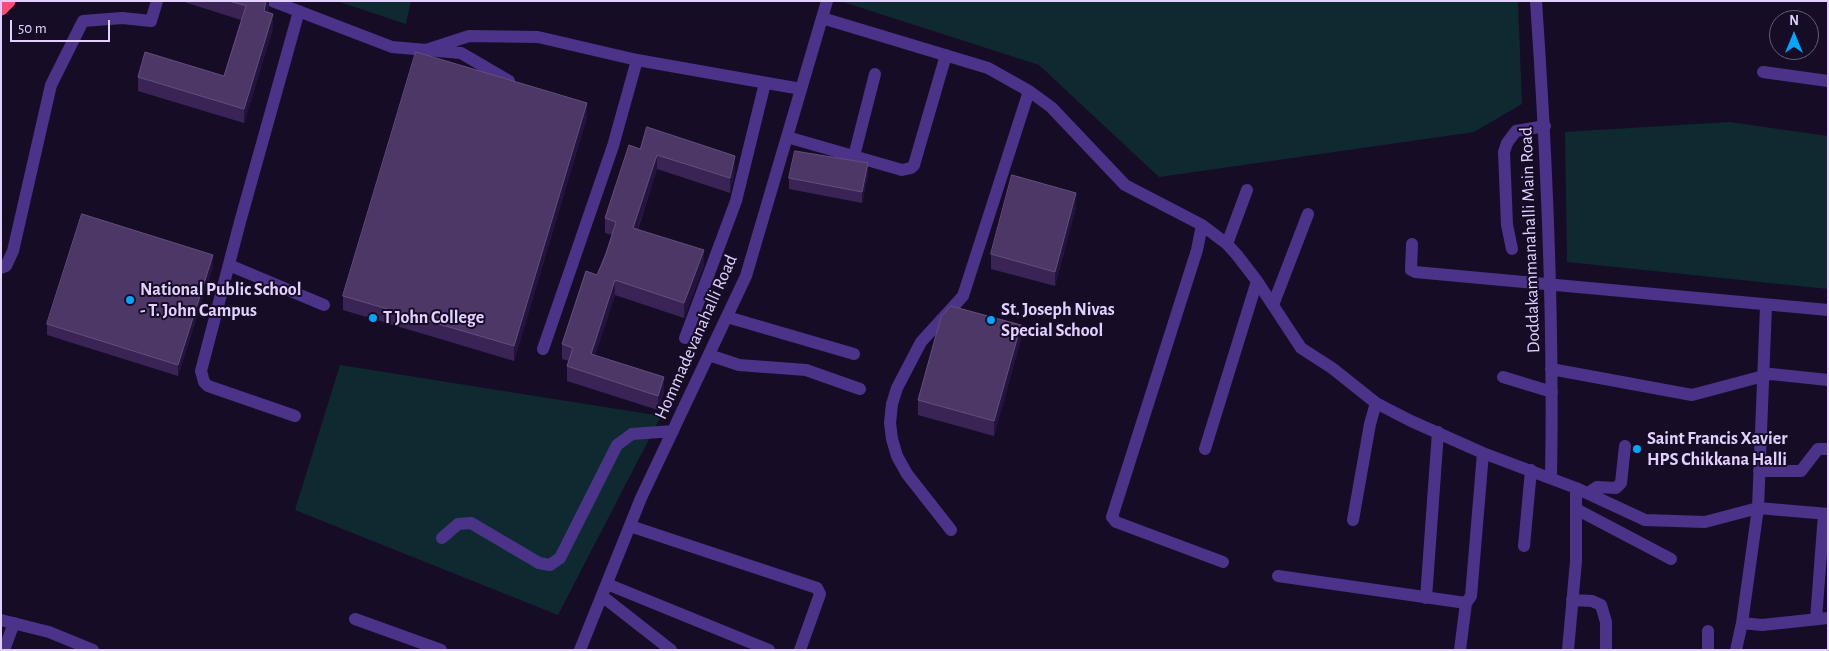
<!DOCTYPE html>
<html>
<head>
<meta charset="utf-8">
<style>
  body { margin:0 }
  #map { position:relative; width:1829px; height:651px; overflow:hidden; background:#170c26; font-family:"Alegreya Sans",sans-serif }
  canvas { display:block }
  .frame { position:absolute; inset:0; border:2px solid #e2d1ff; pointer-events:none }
  .north { position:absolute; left:1769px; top:10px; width:50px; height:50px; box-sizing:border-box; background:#170c26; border:1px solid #685b7d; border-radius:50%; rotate:0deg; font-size:14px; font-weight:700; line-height:20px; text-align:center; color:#e2d1ff }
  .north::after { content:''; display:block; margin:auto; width:18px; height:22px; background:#00a5fc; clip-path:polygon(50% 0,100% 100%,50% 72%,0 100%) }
  .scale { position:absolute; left:10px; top:20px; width:100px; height:22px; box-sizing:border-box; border:2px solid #e2d1ff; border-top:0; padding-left:6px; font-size:15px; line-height:18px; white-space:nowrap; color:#e2d1ff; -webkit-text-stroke:4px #170c26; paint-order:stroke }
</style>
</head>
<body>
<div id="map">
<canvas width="1829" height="651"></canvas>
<div class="frame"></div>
<div class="north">N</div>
<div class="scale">50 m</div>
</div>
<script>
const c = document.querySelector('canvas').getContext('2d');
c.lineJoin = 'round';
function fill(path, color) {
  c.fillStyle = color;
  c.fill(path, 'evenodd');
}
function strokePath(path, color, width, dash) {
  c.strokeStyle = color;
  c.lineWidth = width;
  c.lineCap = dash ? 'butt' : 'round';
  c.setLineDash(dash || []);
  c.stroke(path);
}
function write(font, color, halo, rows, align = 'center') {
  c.font = font + ' "Alegreya Sans",sans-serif';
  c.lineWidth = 4;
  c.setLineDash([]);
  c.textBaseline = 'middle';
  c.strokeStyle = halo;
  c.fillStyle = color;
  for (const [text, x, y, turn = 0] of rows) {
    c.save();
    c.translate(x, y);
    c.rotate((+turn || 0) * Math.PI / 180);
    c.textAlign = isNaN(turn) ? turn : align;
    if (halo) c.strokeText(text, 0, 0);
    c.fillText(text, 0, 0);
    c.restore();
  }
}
fill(new Path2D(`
  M337,1H411L406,24Z
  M1518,1L1522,104L1474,132L1159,177L1039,65L843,2Z
  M1729,122L1828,136V289L1567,262L1565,132Z
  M340,365L661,416L558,615L295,510Z`), '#0f2930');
strokePath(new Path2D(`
  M272,1L392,47L461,53L509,81
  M1536,1C1547,160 1554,318 1551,478
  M822,18L988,68L1029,91L1051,107L1125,185L1202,225L1227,244L1237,255L1257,281L1301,348L1332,368L1376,403L1411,421L1483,453L1576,488L1645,520L1705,522L1758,508L1828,514
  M426,50L469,36L538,37L637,60L613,146L543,349
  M637,60L801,89
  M1763,72L1828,81
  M787,137L902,170L911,168L914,165L946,55
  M854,156L875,74
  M1202,225L1197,250L1112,517L1116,522L1223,562
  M1227,244L1247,190
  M1412,244L1411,270L1415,272L1828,310
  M1512,249L1507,225L1504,152L1507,143L1516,131L1545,126
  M229,265L324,305
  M1,268L6,266L13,251L51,85L83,21L122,18L151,21L157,1
  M1273,305L1308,214
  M727,317L854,354
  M685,338L736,201L765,83
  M709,355L739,365L806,370L860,389
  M1551,369L1692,395L1771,374L1828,380
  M1503,377L1552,392
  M295,416L208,386L204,382L201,371L240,222L299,11
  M1205,449L1257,281
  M1759,471H1801L1818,449H1828
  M1588,493L1597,487L1616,488L1621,483L1625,446
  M1576,509L1671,559
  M1353,520L1370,424L1376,403
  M630,526L817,588L820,594L800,650
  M951,530L907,474L897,456L892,439L890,423L892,404L897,388L921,342L963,296L1029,91
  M442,538L458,524L471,523L539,563L550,565L560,558L617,445L632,434L673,431
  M1524,546L1531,470
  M1278,576L1466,603L1471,596L1483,453
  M607,584L769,650
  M602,596L671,650
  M1426,598L1438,432
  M1572,600L1592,601L1601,605L1606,622V650
  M355,619L441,650
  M1816,619L1824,514
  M1,620L49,632L93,650
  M1742,623L1758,508L1766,306
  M4,650L14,623
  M580,650L641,498L746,276L827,1
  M1460,650L1466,603
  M1568,650L1576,561V488
  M1708,650V631
  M1736,650L1742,623L1762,625L1828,618`), '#4b3389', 12);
strokePath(new Path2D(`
  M1,8L8,1`), '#ff4c76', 15);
fill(new Path2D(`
  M181,1H269V8L268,12L273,28L244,123L138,91V77L224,76L241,20Z
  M587,117L514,361L343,310V296Z
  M640,149L735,171L730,193L657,169L638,229L704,265L684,318L615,295L595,355L664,392L658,410L567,381V366L569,361L562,359V344L597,275L612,235L605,233V218Z
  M868,175L862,203L789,189V178Z
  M1076,207L1055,286L991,269V254Z
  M213,266L178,376L47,335V324Z
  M1021,339L994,436L918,415V400Z`), '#3a2455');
fill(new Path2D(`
  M266,1H269V8L264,25V11Z
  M273,14V28L244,123V109Z
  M587,103V117L514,361V346Z
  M657,155V169L633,242V228Z
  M735,156V171L730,193V178Z
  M868,163V175L862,203V192Z
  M1076,193V207L1055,286V272Z
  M704,250V265L684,318V303Z
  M213,255V266L178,376V365Z
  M615,280V295L591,368V354Z
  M1021,325V339L994,436V421Z
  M664,377V392L658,410V396Z`), '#24133a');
const building = new Path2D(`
  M229,1H266L264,11L273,14L244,109L138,77L145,52L224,76L246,6Z
  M416,52L587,103L514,346L343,296Z
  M647,127L735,156L730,178L657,155L633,228L704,250L684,303L615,280L591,354L664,377L658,396L567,366L573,348L562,344L586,271L597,275L606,254L616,222L605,218L629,145L640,149Z
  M795,151L868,163L862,192L789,178Z
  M1012,175L1076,193L1055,272L991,254Z
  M82,214L213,255L178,365L47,324Z
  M951,306L1021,325L994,421L918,400L941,317Z`);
fill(building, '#4c3767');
strokePath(building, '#634f7f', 1);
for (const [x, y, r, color] of [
  [130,300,5,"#00a5fc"],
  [373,318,5,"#00a5fc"],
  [991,320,5,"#00a5fc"],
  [1637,449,5,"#00a5fc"]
]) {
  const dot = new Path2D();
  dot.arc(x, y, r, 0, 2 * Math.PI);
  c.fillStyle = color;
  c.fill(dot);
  strokePath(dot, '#170c26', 2);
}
write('18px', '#e2d1ff', '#170c26', [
  ["Doddakammanahalli Main Road",1530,240,-92],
  ["Hommadevanahalli Road",696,337,-66]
]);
write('bold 18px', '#e2d1ff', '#170c26', [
  ["National Public School",140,290],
  ["- T. John Campus",140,311],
  ["St. Joseph Nivas",1001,310],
  ["Special School",1001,331],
  ["T John College",383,318],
  ["Saint Francis Xavier",1647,439],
  ["HPS Chikkana Halli",1647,460]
], 'left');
</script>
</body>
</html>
